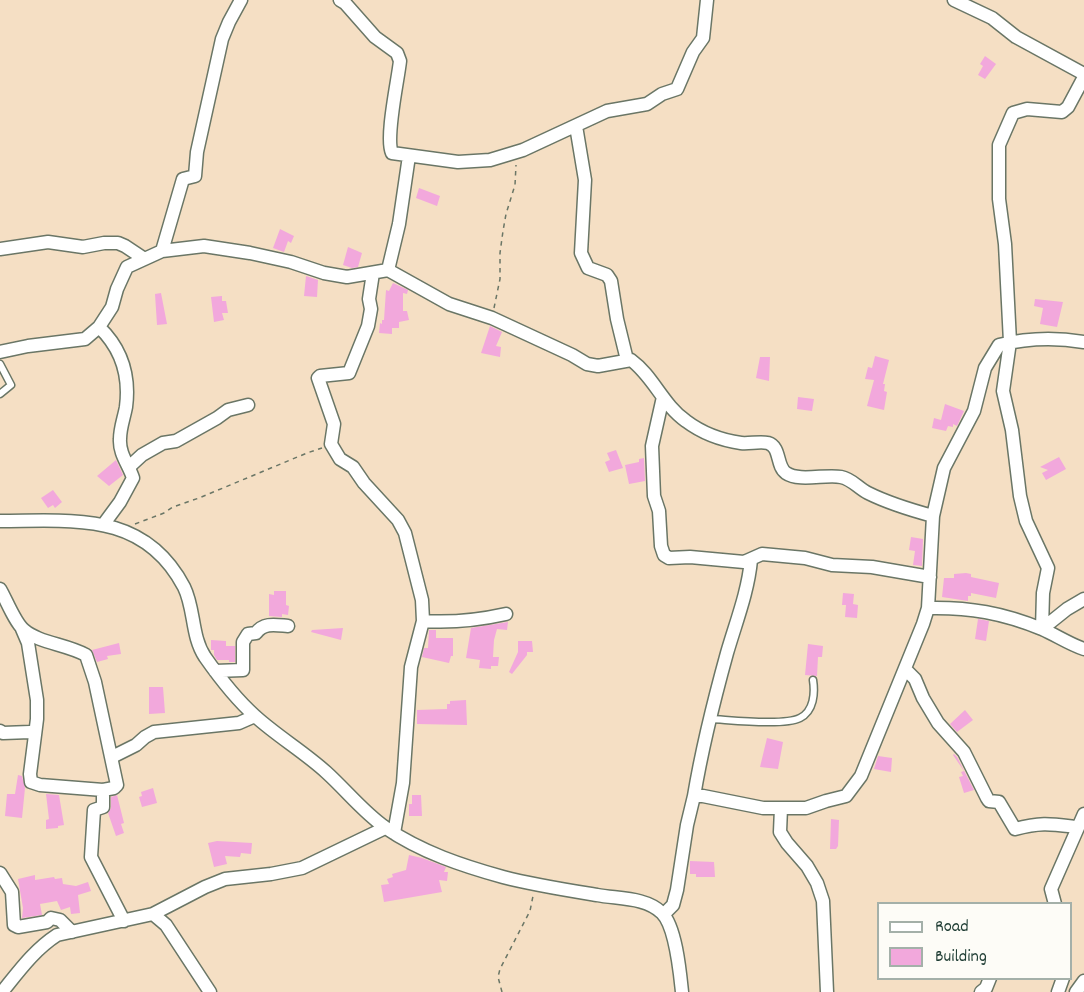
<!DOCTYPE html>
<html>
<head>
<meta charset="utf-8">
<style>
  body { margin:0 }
  #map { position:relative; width:1084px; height:992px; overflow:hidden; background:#f5dfc4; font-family:Dekko,sans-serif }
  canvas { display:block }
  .legend { position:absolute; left:877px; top:902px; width:195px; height:78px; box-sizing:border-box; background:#fdfcf7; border:2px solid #a4b0a9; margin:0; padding:8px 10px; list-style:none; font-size:18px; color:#1f3d34 }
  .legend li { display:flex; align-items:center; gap:12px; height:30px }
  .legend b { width:30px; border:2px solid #a4b0a9 }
</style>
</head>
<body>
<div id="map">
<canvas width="1084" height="992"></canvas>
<ul class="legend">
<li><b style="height:8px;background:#fff"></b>Road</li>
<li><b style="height:16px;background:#f2a8dc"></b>Building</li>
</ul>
</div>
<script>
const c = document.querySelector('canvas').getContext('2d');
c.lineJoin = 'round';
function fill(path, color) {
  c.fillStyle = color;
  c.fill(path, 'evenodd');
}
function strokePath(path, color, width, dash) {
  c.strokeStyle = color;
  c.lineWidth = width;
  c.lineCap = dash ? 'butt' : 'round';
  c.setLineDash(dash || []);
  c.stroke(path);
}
fill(new Path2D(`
  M985,56L996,64L985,79L978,75L983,66L980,64Z
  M419,188L440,196L437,206L416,198Z
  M280,229L294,236L291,243L288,241L284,252L273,248Z
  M348,247L362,253L358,267L352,268L343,265Z
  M306,276L318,280L317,297L304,296Z
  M393,283L408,290L407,294L403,293V311H407L409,320L399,322V328H392V334L379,333L380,323L382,324V320H384L386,290L389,291Z
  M161,293L167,324L157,325L155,294Z
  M222,296V301H226L228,313H222L224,320L214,322L211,297Z
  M1035,299L1063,302L1057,327L1040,324L1043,308L1034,306Z
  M490,326L502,332L496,346L501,347L500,357L481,353Z
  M875,356L889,360L883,384H885L884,391L887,392L884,410L867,406L874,380L865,379L868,367L872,368Z
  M760,357H770L769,381L756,378Z
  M798,397L814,399L812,411L797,409Z
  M945,404L964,411L957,426L953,424V427L948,426L946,431L932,428L934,418L941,420Z
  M616,450L623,468L609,472L605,462L610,460L607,453Z
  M1059,457L1066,469L1046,480L1042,473L1048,470L1040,467Z
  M644,458L645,481L629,484L625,465L639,462V459Z
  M116,460L123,475L109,486L97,476Z
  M53,490L62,502L55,508L53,505L48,508L41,498Z
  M911,537L923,539L922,566L913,565L915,551L909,550Z
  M966,573L971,574V577L999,583L996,598L971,593V596H968V601L942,597L944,578H954V574Z
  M274,591H286V605L289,606L288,615L282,614V617L269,616V594L274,595Z
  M843,593L854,594L853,604L858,605L857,618L845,617L846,605H842Z
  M978,619L989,621L986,641L975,639Z
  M508,622L507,630L497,629L494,640L493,657H499L498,666H491V669L479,668L480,660L466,658L471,628Z
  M343,628L341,640L311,632L312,630Z
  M429,630H436V638H453V656H451L449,663L422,657L424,648H428Z
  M211,640L226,641V646H235V662H229V660H217L214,655V650H211Z
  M518,641H532L533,652H527V655L512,674L509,672L518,652Z
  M119,643L121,654L107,656L108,659L97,662L92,650Z
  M808,644L823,646L822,657H818L817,676L805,675Z
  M149,687H163L165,713L149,714Z
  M466,700L467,725L417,724V710L447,709V704H450V701Z
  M965,710L973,720L957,732L950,724Z
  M767,738L783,742L778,769L760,767Z
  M954,754L957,757L974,790L964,793L959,777L963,776L961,772L964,771L953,755Z
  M878,756L892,758L891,772L874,769Z
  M18,775L22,776L25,788L22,818L5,816L7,794H15Z
  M153,788L157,803L142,807L139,797L142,796L141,792Z
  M46,794L59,795L64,825L58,826V828L46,829V820L49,819Z
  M117,795L124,823L121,824L124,833L116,836L108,813L111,808V797Z
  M412,795H421L422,816H409V804H412Z
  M831,819L839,820L838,846L836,849H830Z
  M217,841L252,843L251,854L241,853L240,857L225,856L227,864L214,867L208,843Z
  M409,855L422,858L446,867L444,872H448L447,881L439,880L442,892L384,902L381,885L389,884L387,879L393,877L392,874L406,870Z
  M690,861L714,862L715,877H696V874H690Z
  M35,875V880L54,877L55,879L62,878L63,884L76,886L88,882L91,891L78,895L80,913L71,914L70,907L61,910L57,901L40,904L42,915L22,918L23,908L18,879Z`), '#f2a8dc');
const service = new Path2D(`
  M0,364L11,385L0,394
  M711,719C731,720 784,726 800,718C814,711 815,693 813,680`);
const minor = new Path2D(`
  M340,0L345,3L375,37L397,53L400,61C398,80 385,138 392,153L458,162L490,160L523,150L607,111L647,104L662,94L677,89L693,52L703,38L707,0
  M954,0L992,18L1016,37L1084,74
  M1084,77L1068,107L1062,112L1027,109L1013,113L999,145V199L1005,244L1010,342L1003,391L1012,430L1020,496L1026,521L1048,568L1043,593L1042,629L1067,609L1084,599
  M576,126L585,180L581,253L588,268L607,275L611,281L617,319L627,360
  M0,249L48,242L83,247L104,243H118L125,246L143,258
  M162,251L183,179L195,176L197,152L222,39L229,22L241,0
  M388,270L399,224L409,156
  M373,273L369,299L371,309L368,326L349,373L320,376L318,378L334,424L331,444L340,459L353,467L364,483L398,520L405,533L422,600L423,621L411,667L403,783L394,833
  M99,327C122,349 130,376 126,407C124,418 120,428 120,439C119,454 129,465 133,478L120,502L103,525
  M0,352L28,346L85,339L99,327L112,307L117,289L127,267L162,251L204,246L250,253L291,262L324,273L347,277L388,270L449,304L492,318L572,355L587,364L598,366L631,360C653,376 663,405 686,421C702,433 720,440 741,443C749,444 760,441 768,443C781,447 776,466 786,473C799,482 826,474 841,477C852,479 858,488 868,493C888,503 911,510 933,516
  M663,397L652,446L654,496L659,511L661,546L664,555L669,558L690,557L744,562L762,554L805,558L832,565L872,567L930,577
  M129,467L142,455L163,443L176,441L217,418L228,410L248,405
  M0,521C74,521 144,511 184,587C195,609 191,636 205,657C219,677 236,699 255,716C277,736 304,752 326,772C346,790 364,813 386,828C421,852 463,866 503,877C534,885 566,890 597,895C618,899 646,897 662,913C676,927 680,973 682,992
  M0,589C6,599 15,623 24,630C39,643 66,644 86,655L95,682L117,785L114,788L103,790V807L94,810L91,857L124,921
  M928,608C969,607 1003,613 1042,629C1056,635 1069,644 1084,649
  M423,621C451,623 479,620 506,614
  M22,629L28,643L37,700V719L35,735
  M906,670L915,679L923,698L938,723L964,752L987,798L989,801L999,802L1015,829C1041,822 1051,824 1077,827
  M215,671L243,670V642L248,634L256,633C264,622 276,625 288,626
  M0,731L3,733L30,732L35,735L30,774L31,782L40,785L103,790
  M112,757L136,745L145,737L154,732L239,723L255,716
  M694,796C702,748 714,700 727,653C736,622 748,592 751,560
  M781,808L780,832L787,843L807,866L817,883L823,901L827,992
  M0,873L12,892L14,925L18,927L47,922L51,918L60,920L72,932
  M1055,904L1051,889L1084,814
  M662,913L667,911L673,905L677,890L687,825L694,796H703L763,808H806L826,801L846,796L861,776L923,624L928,608L933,516L944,468L974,411L985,368L999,345C1027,338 1055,337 1084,342
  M153,914L166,925L210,992
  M2,992C19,971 34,950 57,935L153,914L205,887L225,879L271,874L302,868L385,828
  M981,992L986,988L990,978
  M1058,992L1063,978
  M1076,992L1084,981`);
strokePath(service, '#6a7666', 9);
strokePath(minor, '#6a7666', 15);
strokePath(new Path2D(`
  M494,308L500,279V253L503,231L506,214L515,185L516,165
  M135,524L164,513L173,507L199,498L307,453L322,448
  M502,992L498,977L500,969L530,911L533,896`), '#6a7666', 1.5, [4.5, 4.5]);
strokePath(service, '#fff', 6);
strokePath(minor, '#fff', 12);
</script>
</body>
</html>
